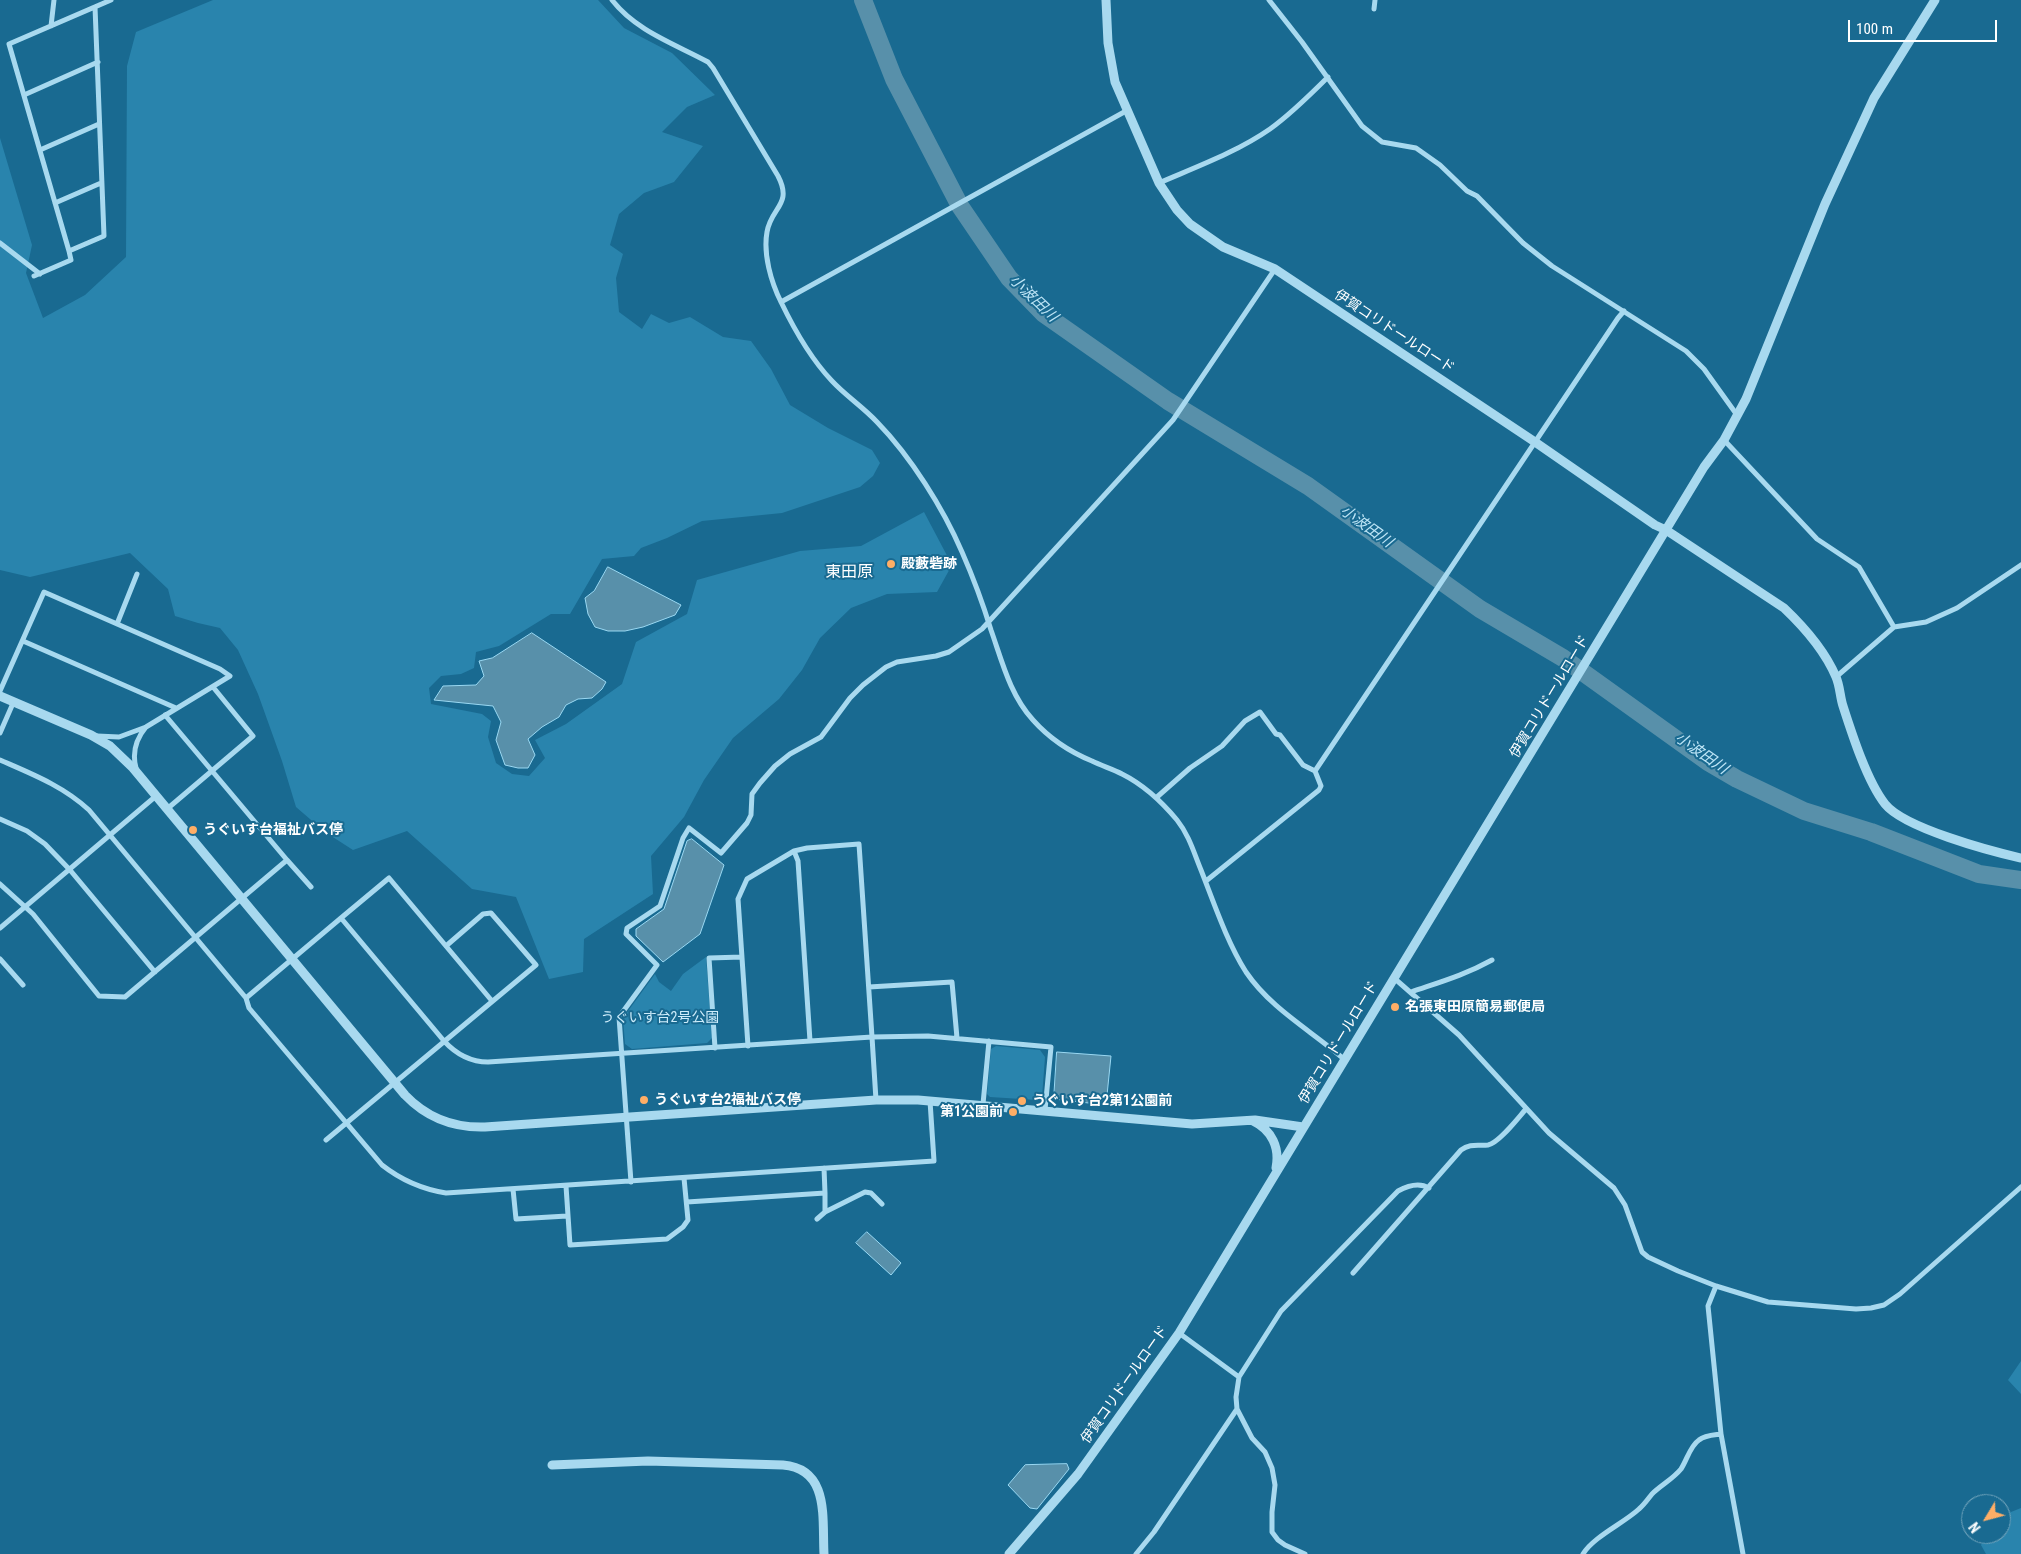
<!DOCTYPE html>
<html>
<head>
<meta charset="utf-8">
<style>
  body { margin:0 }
  #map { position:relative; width:2021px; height:1554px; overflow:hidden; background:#196a91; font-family:"Roboto Condensed",sans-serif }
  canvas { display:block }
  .north { position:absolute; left:1961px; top:1494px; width:50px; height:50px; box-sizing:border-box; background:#196a91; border:1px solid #75a6bd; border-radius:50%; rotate:233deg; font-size:14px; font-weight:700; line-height:20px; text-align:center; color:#fff }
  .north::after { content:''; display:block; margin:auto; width:18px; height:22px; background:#ffae66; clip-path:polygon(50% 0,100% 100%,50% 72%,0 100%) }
  .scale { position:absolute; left:1848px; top:20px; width:149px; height:22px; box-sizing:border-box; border:2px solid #fff; border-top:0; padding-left:6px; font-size:15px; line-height:18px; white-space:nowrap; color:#fff; -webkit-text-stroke:4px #196a91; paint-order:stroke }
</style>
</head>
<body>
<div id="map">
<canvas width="2021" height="1554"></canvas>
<div class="north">N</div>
<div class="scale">100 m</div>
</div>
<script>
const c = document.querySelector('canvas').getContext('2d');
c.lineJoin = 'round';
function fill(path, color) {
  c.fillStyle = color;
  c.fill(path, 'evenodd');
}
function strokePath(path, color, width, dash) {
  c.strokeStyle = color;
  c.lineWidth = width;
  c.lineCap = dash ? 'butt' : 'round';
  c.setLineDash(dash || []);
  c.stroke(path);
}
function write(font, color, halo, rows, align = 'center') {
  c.font = font + ' "Roboto Condensed","Noto Sans JP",sans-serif';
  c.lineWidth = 4;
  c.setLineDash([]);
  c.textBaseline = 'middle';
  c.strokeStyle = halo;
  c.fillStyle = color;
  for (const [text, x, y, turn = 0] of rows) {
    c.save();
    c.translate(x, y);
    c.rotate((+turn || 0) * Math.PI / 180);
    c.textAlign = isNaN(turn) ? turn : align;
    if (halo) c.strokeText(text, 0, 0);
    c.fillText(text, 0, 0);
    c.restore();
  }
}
fill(new Path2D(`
  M213,0H598L624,28L672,53L715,95L687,107L662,132L703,146L674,182L644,193L619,214L610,245L623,254L616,278L619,312L642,329L651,314L669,323L690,317L723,337L751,341L771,369L790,405L828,428L872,450L880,463L873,476L860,487L782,513L702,521L667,538L641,548L634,556L602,559L570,614H551L499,646L476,652L474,668L461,674L441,676L429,688L431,704L482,714L491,721L488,737L496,763L512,774L529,776L545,758L535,740L566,724L622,684L636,642L687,614L697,580L800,551L861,546L924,512L952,565L937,592L887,594L851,608L820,638L802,670L779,699L733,738L704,780L684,817L651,856L653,894L584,939L583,972L549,979L516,897L472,889L407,831L353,850L325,832L296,807L282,761L258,694L238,650L220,628L198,623L175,616L168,589L130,553L30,577L0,570V138L32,245L26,273L43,318L85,295L126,257L127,66L136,32Z
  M706,957L712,1038L707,1043L632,1049L625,1044L623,1018L655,974L659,982L671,991L683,974Z
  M996,1046L1040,1050L1045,1057L1042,1097L1037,1100L990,1097L987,1094L991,1049Z
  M2021,1361V1394L2008,1380Z
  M2021,1508V1554H1986L1981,1545L1986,1534H2001V1516Z`), '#2984ad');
const water = new Path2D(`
  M608,567L681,605L675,615L643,627L625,631H608L595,627L588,614L585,598L594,591Z
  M532,633L606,682L602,689L592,698L578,699L566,705L559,717L542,727L528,739L535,755L528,768H518L505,765L496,740L501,722L493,706L434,700L443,686L476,685L484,676L479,661L492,658Z
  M692,839L724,865L700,934L663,962L636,936V929L664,909L687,841Z
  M1057,1052L1111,1056L1106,1105L1054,1099Z
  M867,1232L901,1263L891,1275L856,1243Z
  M1067,1464L1069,1469L1037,1509L1030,1508L1008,1485L1025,1465Z`);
fill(water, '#5890aa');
strokePath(water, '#9ad8f2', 1);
strokePath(new Path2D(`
  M863,0L894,79L960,206L1009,278L1044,314L1168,401L1308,486L1480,609L1563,658L1708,762L1737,779L1804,811L1871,832L1979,874L2021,880`), '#5890aa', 18);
strokePath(new Path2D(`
  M612,0C636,31 675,44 708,62L713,68L778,176C793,205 771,207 767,232C763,254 771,282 781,302C794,329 811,359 832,381C846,396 863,407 877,422C911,457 943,508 962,552C973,577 983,604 991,630C1002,661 1010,695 1033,720C1049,738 1070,752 1092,761C1102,766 1113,769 1122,774C1144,785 1162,802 1177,820C1189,835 1194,853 1201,870C1214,903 1227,942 1246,972C1271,1009 1312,1031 1345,1060
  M1269,0L1302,42L1362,126L1382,142L1416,148L1440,165L1467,191L1477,196L1523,243L1552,266L1686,351L1704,369L1737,415
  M95,7L104,236L69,251L9,44L111,0
  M1374,9L1375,0
  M51,26L54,0
  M24,95L98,62
  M40,150L99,124
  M1159,183C1196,167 1237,152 1270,129C1291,114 1310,95 1328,77
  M55,203L101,183
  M0,243L40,274
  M34,276L71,260L69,251
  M781,302L1126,111
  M1724,440L1817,539L1859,567L1894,627
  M117,624L137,574
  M23,641L176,708
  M1836,677L1894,627L1926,622L1957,608L2021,565
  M0,691L44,592L220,669L230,676L146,727L119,737L97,736
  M165,715L287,860L311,887
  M0,733L14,701
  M0,760C32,774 63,786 89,810L246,998
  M136,768C132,753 136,739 146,727
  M1315,771L1618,318L1624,311
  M1157,797L1190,768L1222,746L1245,721L1260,712L1276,734L1280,735L1303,765L1315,771L1321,786L1319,790L1206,881
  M167,809L253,736L213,687
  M0,819L27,831L45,844L70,870L155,972
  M794,851L798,861L810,1041
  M0,884L33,914L99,996L125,997L287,860
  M341,918L389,878L492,1001
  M0,928L156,796
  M0,959L23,985
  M1394,978L1459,1035L1549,1133L1614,1188L1625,1205L1642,1252L1648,1257L1678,1271L1716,1286L1768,1302L1856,1309L1871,1308L1884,1305L1900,1294L2021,1187
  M869,987L952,982L957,1038
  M1411,992C1440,982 1465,975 1492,960
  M748,1046L738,899L747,879L794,851L807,848L859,844L872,1037L928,1036L1051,1047L1045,1110
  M715,1048L709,958L742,957
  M876,1100L872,1037L488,1062C470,1062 456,1054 444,1041L341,918L246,998L249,1008L382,1165C401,1180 421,1189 446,1193L934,1161L930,1101
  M983,1104L989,1041
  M326,1140L536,965L491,913L483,914L446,946
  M631,1182L619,1017L657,965L626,934L627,928L660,906L683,838L689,828L721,853L747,823L751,815L752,794L760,783L775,766L790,754L821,737L850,698L863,685L886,667L897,662L936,656L949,652L982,629L1173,420L1275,269
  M566,1186L570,1245L667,1239L683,1227L688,1220L684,1178
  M513,1189L516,1219L567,1216
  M825,1193V1212
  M687,1202L825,1193L824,1168
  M817,1219L825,1212L865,1192L871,1193L882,1204
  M1353,1273L1461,1150C1470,1143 1478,1146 1488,1145C1499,1143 1518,1118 1526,1109
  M1716,1286L1708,1306L1721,1434L1743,1554
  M1179,1333L1239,1377
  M1136,1554L1154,1532L1237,1409
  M1305,1554L1285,1545L1278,1540L1272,1532V1512L1275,1485L1272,1468L1265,1452L1252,1438L1237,1409L1236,1397L1239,1377L1281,1311L1398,1191C1407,1186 1419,1182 1429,1188
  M1583,1554C1593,1537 1624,1523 1639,1509C1644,1505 1648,1499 1652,1494C1661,1485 1673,1479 1681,1469C1687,1460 1690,1446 1699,1440C1705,1435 1714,1435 1721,1434`), '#a8d9ef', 5);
strokePath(new Path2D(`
  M1106,0L1108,43L1115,82L1159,183L1177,210L1190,224L1223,247L1275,269L1535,442L1655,525L1666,530L1784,608C1804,627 1825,651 1836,677C1840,686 1840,697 1843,706C1852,734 1867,781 1885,804C1904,828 1990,851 2021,858
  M0,696L91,735L110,746L133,768L405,1095C426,1117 454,1128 485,1127L876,1100H918L1192,1124L1255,1120L1303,1127
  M1253,1121C1272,1130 1280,1148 1276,1168
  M552,1465L648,1461L783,1465C830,1469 822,1518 824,1554
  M1009,1554L1078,1474L1179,1333L1704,467L1724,440L1746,399L1825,204L1874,98L1935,0`), '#a8d9ef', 9);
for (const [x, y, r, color] of [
  [891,564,5,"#ffae66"],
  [193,830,5,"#ffae66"],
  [1395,1007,5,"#ffae66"],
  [644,1100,5,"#ffae66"],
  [1022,1101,5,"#ffae66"],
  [1013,1112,5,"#ffae66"]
]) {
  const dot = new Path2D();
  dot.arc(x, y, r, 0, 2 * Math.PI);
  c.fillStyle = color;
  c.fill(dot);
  strokePath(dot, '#196a91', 2);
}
write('14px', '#fff', '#196a91', [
  ["伊賀コリドールロード",1394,332,33],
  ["伊賀コリドールロード",1550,697,-59],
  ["伊賀コリドールロード",1339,1043,-59],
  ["伊賀コリドールロード",1125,1385,-55]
]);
write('bold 14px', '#fff', '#196a91', [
  ["殿藪砦跡",901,564],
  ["うぐいす台福祉バス停",203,830],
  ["名張東田原簡易郵便局",1405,1007],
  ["うぐいす台2福祉バス停",654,1100],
  ["うぐいす台2第1公園前",1032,1101],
  ["第1公園前",1003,1112,"right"]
], 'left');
write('14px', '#ceedfb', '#196a91', [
  ["うぐいす台2号公園",660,1018]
]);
write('italic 15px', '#bfe6f7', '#196a91', [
  ["小波田川",1033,299,44],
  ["小波田川",1366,527,36],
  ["小波田川",1701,754,35]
]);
write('16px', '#fff', '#196a91', [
  ["東田原",849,573]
]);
</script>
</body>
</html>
